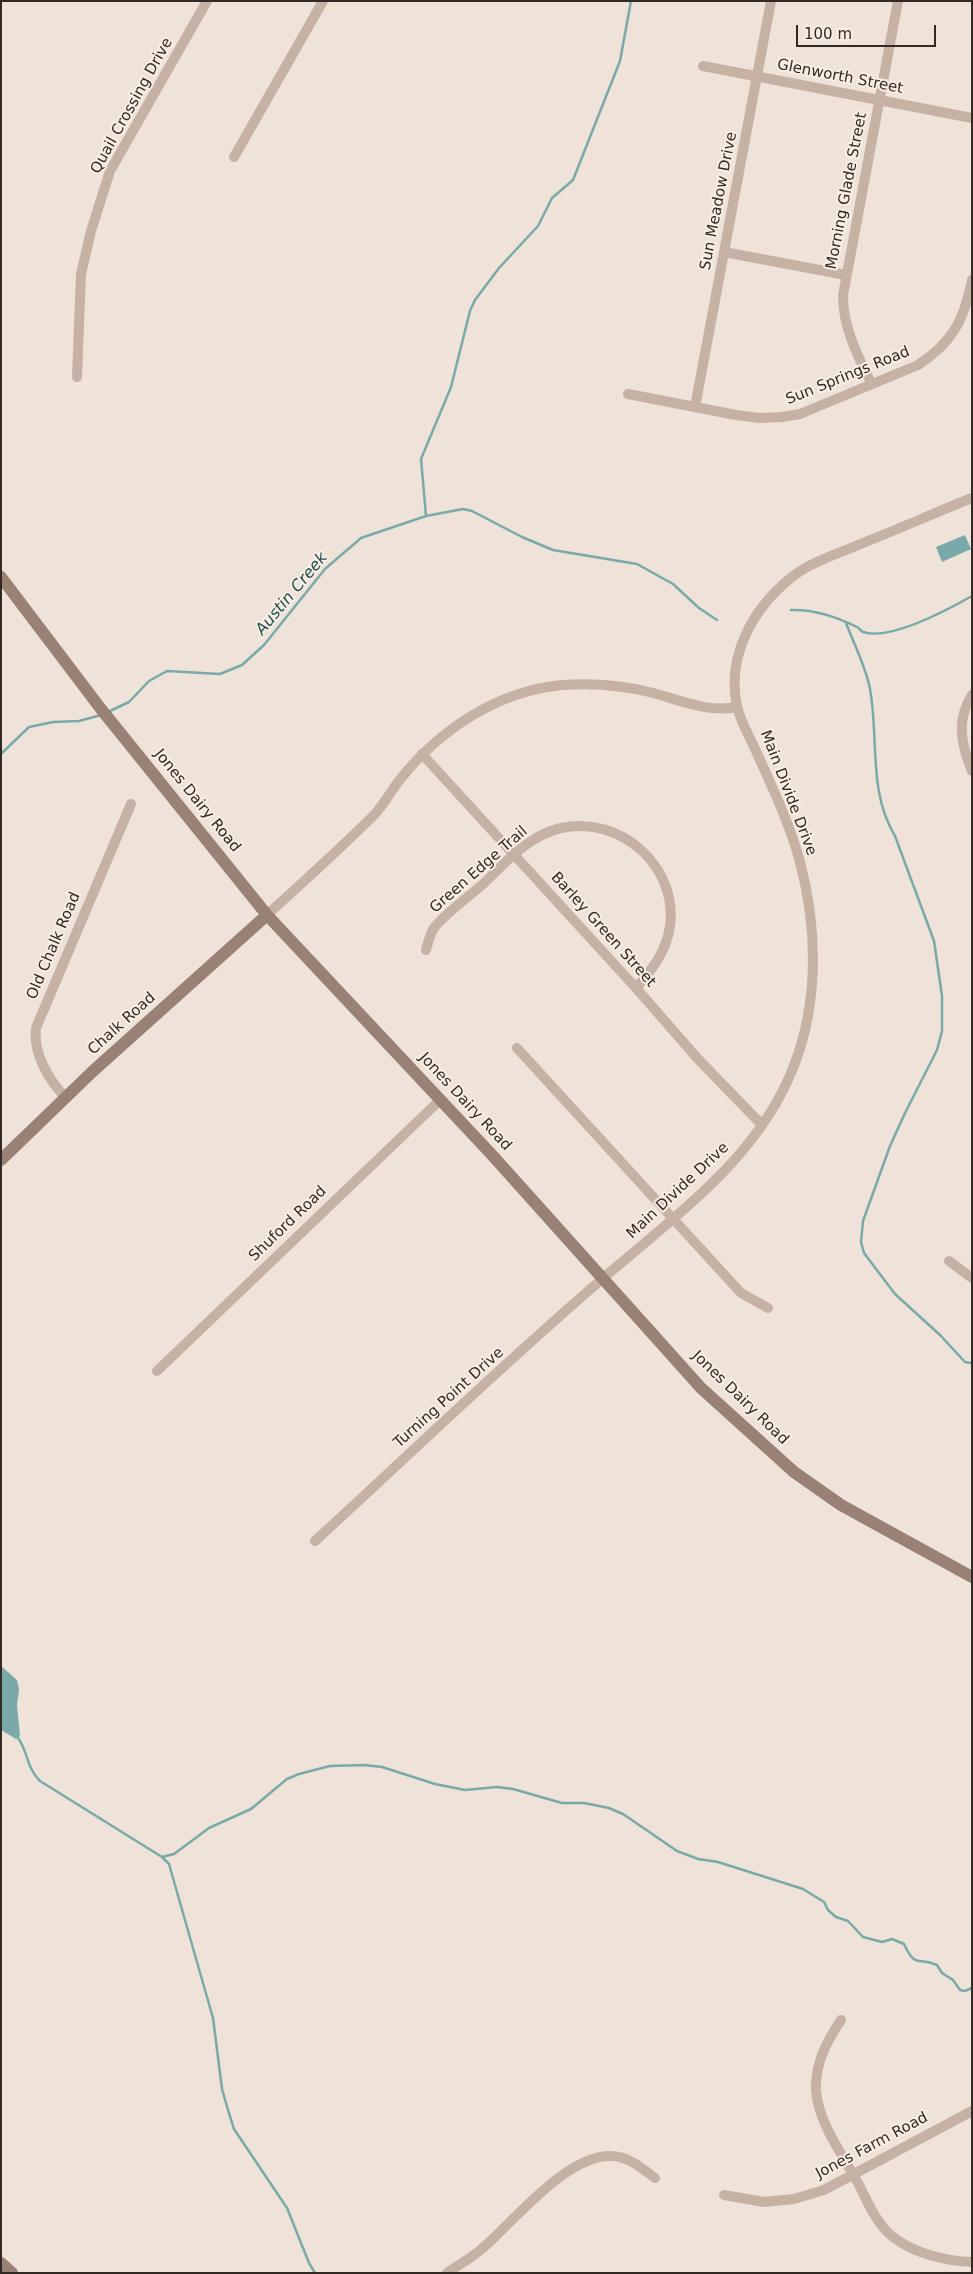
<!DOCTYPE html>
<html>
<head>
<meta charset="utf-8">
<style>
  body { margin:0 }
  #map { position:relative; width:973px; height:2274px; overflow:hidden; background:#efe2d8; font-family:"DejaVu Sans",sans-serif }
  canvas { display:block }
  .frame { position:absolute; inset:0; border:2px solid #322925; pointer-events:none }
  .scale { position:absolute; left:796px; top:25px; width:140px; height:22px; box-sizing:border-box; border:2px solid #322925; border-top:0; padding-left:6px; font-size:15px; line-height:18px; white-space:nowrap; color:#322925; -webkit-text-stroke:4px #f7ede3; paint-order:stroke }
</style>
</head>
<body>
<div id="map">
<canvas width="973" height="2274"></canvas>
<div class="frame"></div>
<div class="scale">100 m</div>
</div>
<script>
const c = document.querySelector('canvas').getContext('2d');
c.lineJoin = 'round';
function fill(path, color) {
  c.fillStyle = color;
  c.fill(path, 'evenodd');
}
function strokePath(path, color, width, dash) {
  c.strokeStyle = color;
  c.lineWidth = width;
  c.lineCap = dash ? 'butt' : 'round';
  c.setLineDash(dash || []);
  c.stroke(path);
}
function write(font, color, halo, rows, align = 'center') {
  c.font = font + ' "DejaVu Sans",sans-serif';
  c.lineWidth = 4;
  c.setLineDash([]);
  c.textBaseline = 'middle';
  c.strokeStyle = halo;
  c.fillStyle = color;
  for (const [text, x, y, turn = 0] of rows) {
    c.save();
    c.translate(x, y);
    c.rotate((+turn || 0) * Math.PI / 180);
    c.textAlign = isNaN(turn) ? turn : align;
    if (halo) c.strokeText(text, 0, 0);
    c.fillText(text, 0, 0);
    c.restore();
  }
}
fill(new Path2D(`
  M965,535L971,549L942,562L936,547Z
  M1,1666L17,1680L19,1690L17,1705L20,1736L16,1739L1,1730Z`), '#79aaa9');
strokePath(new Path2D(`
  M426,516L421,459L451,387L470,311L475,300L499,268L538,226L552,198L573,180L620,61L631,1
  M791,610C814,609 837,617 857,627C859,628 861,631 863,632C890,641 949,609 972,596
  M846,623C854,644 866,667 870,689C879,738 868,792 895,836L934,941L942,996V1031L937,1050L905,1113L890,1146L863,1221L861,1242L864,1253L895,1294L940,1335L965,1362L972,1363
  M108,712L129,702L149,681L167,671L220,674L242,665L264,645L325,569L361,538L426,516L463,509L472,511L522,537L553,550L637,564L673,584L699,608L717,620
  M1,754L29,727L53,722L79,721L101,715
  M16,1735C29,1751 25,1766 40,1781L162,1857L169,1864L213,2018L222,2089L228,2110L234,2129L287,2208L309,2263L315,2273
  M162,1857L174,1854L209,1828L251,1809L287,1779L299,1774L330,1766L364,1765L382,1767L435,1784L465,1790L497,1787L513,1789L562,1803H584L609,1808L623,1814L677,1851L698,1859L718,1862L803,1889L824,1902L828,1910L836,1917L848,1921L863,1937L882,1942L892,1939L904,1944C916,1970 918,1956 937,1965L942,1973L953,1980L960,1990L965,1991L972,1988`), '#79aaa9', 2.5);
strokePath(new Path2D(`
  M703,66L972,118
  M234,157L323,1
  M724,252L846,275
  M77,377L81,274L91,231L110,171L207,1
  M871,383C857,354 843,328 843,295L898,1
  M628,394L736,415L760,418L782,417L800,414L918,365C953,342 964,320 972,280
  M695,407L771,1
  M972,695C956,720 961,744 972,771
  M422,754L636,988L698,1059L762,1125
  M267,915C303,882 340,849 375,814C385,803 392,789 402,777C441,729 498,691 562,685C590,683 621,685 649,692C678,699 706,713 737,707
  M426,950C428,943 430,934 434,928C446,913 467,898 482,885C505,863 529,835 561,828C620,815 678,866 670,926C667,950 652,970 636,988
  M517,1048L741,1293L768,1308
  M65,1097C48,1079 33,1053 36,1028L131,804
  M949,1261L972,1278
  M157,1371L440,1100
  M315,1541C410,1454 503,1364 601,1280C668,1222 749,1165 787,1082C819,1014 819,934 800,862C790,824 772,787 756,751C750,737 740,721 737,706C726,655 754,607 792,577C814,560 843,552 868,541C903,527 937,512 972,498
  M841,2020C827,2041 815,2063 816,2090C818,2123 843,2155 858,2183C865,2196 871,2212 880,2223C884,2229 890,2235 896,2239C916,2254 947,2261 972,2262
  M724,2195L764,2202L794,2199L824,2190L972,2111
  M447,2273C459,2264 474,2257 485,2246C516,2219 567,2155 611,2156C628,2156 642,2168 655,2178`), '#c6b2a5', 10);
strokePath(new Path2D(`
  M1,577L101,709L267,915L493,1156L701,1388L794,1472L841,1505L972,1577
  M1,1160L92,1072L267,915
  M1,2263L12,2273`), '#998176', 12);
write('15px', '#322925', '#f7ede3', [
  ["Glenworth Street",840,77,11],
  ["Quail Crossing Drive",132,106,-61],
  ["Morning Glade Street",847,191,-79],
  ["Sun Meadow Drive",719,201,-79],
  ["Sun Springs Road",848,376,-22],
  ["Main Divide Drive",788,793,69],
  ["Jones Dairy Road",197,801,51],
  ["Green Edge Trail",479,870,-41],
  ["Barley Green Street",603,930,48],
  ["Old Chalk Road",54,946,-67],
  ["Chalk Road",122,1024,-42],
  ["Jones Dairy Road",465,1102,47],
  ["Main Divide Drive",678,1191,-43],
  ["Shuford Road",288,1224,-44],
  ["Turning Point Drive",449,1398,-42],
  ["Jones Dairy Road",740,1398,44],
  ["Jones Farm Road",872,2146,-28]
]);
write('italic 16px', '#1e5050', '#f7ede3', [
  ["Austin Creek",292,594,-50]
]);
</script>
</body>
</html>
